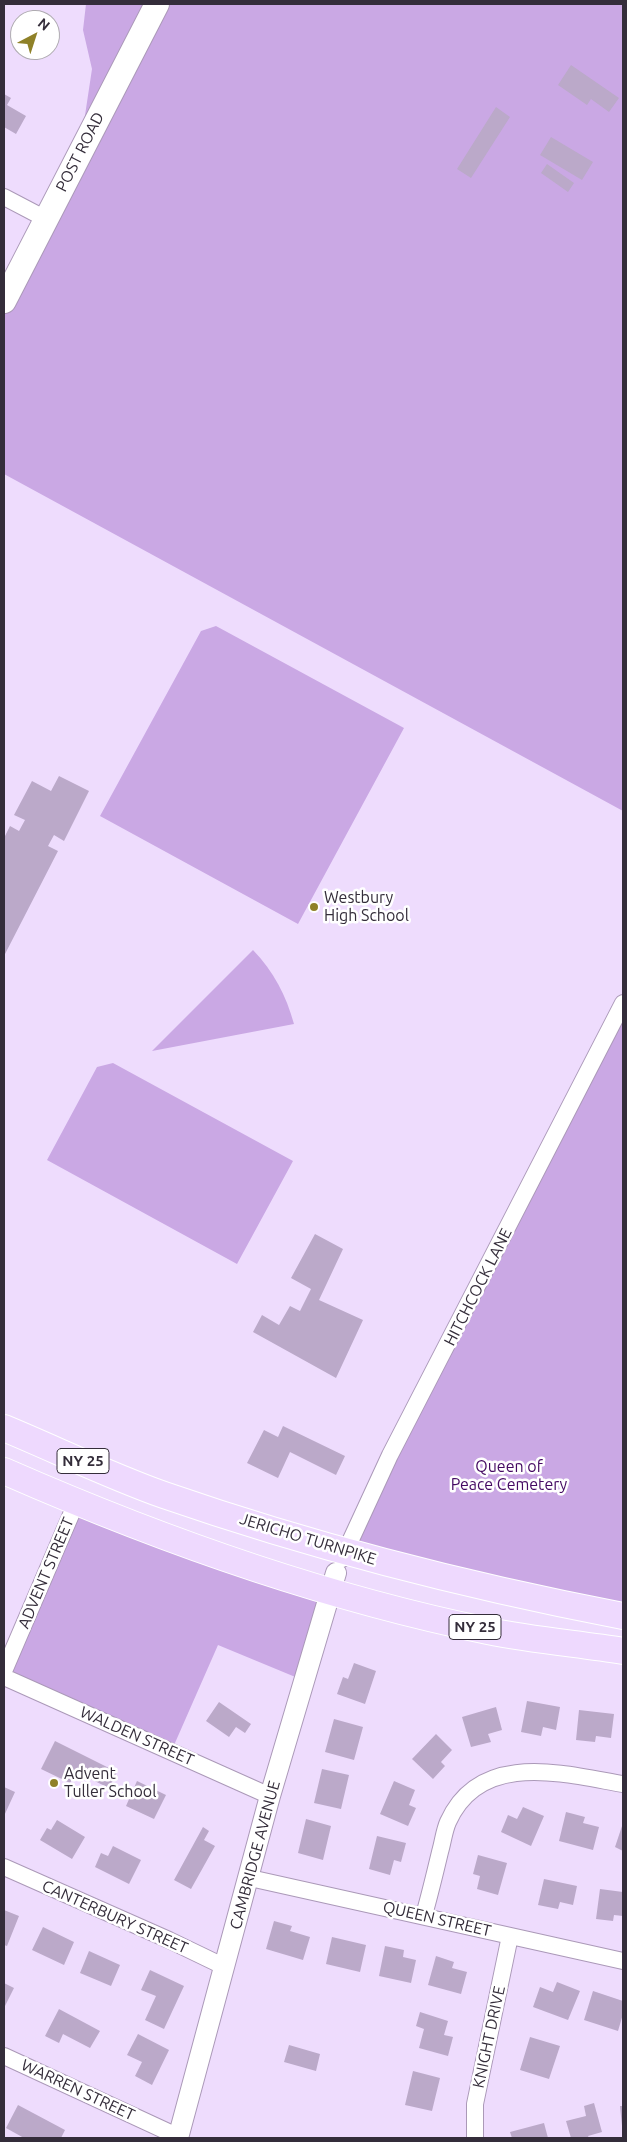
<!DOCTYPE html>
<html>
<head>
<meta charset="utf-8">
<style>
  body { margin:0 }
  #map { position:relative; width:627px; height:2142px; overflow:hidden; background:#eedcfd; font-family:Ubuntu,sans-serif }
  canvas { display:block }
  .frame { position:absolute; inset:0; border:5px solid #342d3a; pointer-events:none }
  .north { position:absolute; left:10px; top:10px; width:50px; height:50px; box-sizing:border-box; background:#fff; border:1px solid #aeabb0; border-radius:50%; rotate:40deg; font-size:14px; font-weight:700; line-height:20px; text-align:center; color:#342d3a }
  .north::after { content:''; display:block; margin:auto; width:18px; height:22px; background:#8f8128; clip-path:polygon(50% 0,100% 100%,50% 72%,0 100%) }
</style>
</head>
<body>
<div id="map">
<canvas width="627" height="2142"></canvas>
<div class="frame"></div>
<div class="north">N</div>
</div>
<script>
const c = document.querySelector('canvas').getContext('2d');
c.lineJoin = 'round';
function fill(path, color) {
  c.fillStyle = color;
  c.fill(path, 'evenodd');
}
function strokePath(path, color, width, dash) {
  c.strokeStyle = color;
  c.lineWidth = width;
  c.lineCap = dash ? 'butt' : 'round';
  c.setLineDash(dash || []);
  c.stroke(path);
}
function write(font, color, halo, rows, align = 'center') {
  c.font = font + ' Ubuntu,sans-serif';
  c.lineWidth = 5;
  c.setLineDash([]);
  c.textBaseline = 'middle';
  c.strokeStyle = halo;
  c.fillStyle = color;
  for (const [text, x, y, turn = 0] of rows) {
    c.save();
    c.translate(x, y);
    c.rotate((+turn || 0) * Math.PI / 180);
    c.textAlign = isNaN(turn) ? turn : align;
    if (halo) c.strokeText(text, 0, 0);
    c.fillText(text, 0, 0);
    c.restore();
  }
}
fill(new Path2D(`
  M86,4H623V811L4,474V301L79,155L92,69L83,30Z
  M216,626L404,728L298,924L100,816L201,631Z
  M253,950C274,972 286,995 294,1024L152,1051Z
  M623,1003V1616L345,1552Z
  M113,1063L293,1161L237,1264L47,1160L97,1067Z
  M76,1503L330,1590L305,1681L218,1645L171,1752L4,1671Z`), '#caa8e4');
fill(new Path2D(`
  M571,65L619,98L609,112L591,99L587,105L558,85Z
  M4,94L11,98L7,105L26,116L16,134L4,127Z
  M496,107L510,117L471,178L457,169Z
  M551,137L593,162L582,180L540,155Z
  M547,164L574,183L568,192L541,173Z
  M59,776L89,791L64,841L54,835L48,846L58,851L4,956V838L10,826L19,831L25,820L14,815L32,781L51,791Z
  M315,1234L343,1249L319,1300L363,1320L336,1378L253,1332L262,1315L279,1325L290,1306L300,1311L311,1289L291,1278Z
  M283,1426L345,1456L336,1475L290,1452L278,1478L247,1463L264,1430L278,1437Z
  M354,1663L376,1671L365,1704L337,1694L343,1677L348,1679Z
  M527,1701L560,1707L556,1730L543,1727L541,1736L521,1732Z
  M219,1702L251,1724L245,1733L236,1727L229,1737L206,1721Z
  M496,1707L502,1730L488,1734L491,1742L471,1747L462,1717Z
  M579,1710L614,1714L611,1738L596,1736L595,1742L576,1740Z
  M334,1719L363,1727L354,1760L325,1752Z
  M436,1734L452,1750L441,1762L445,1766L433,1779L412,1759Z
  M55,1741L117,1772L109,1788L76,1772L70,1783L41,1769Z
  M322,1769L349,1775L341,1809L314,1803Z
  M137,1781L166,1795L154,1819L126,1806Z
  M394,1781L415,1790L409,1805L416,1808L408,1826L380,1814Z
  M4,1787L15,1792L4,1816Z
  M523,1807L544,1816L531,1846L501,1832L508,1815L517,1819Z
  M566,1812L585,1817L583,1823L599,1827L593,1850L559,1841Z
  M306,1819L331,1826L323,1860L298,1853Z
  M57,1820L85,1837L72,1859L40,1840L47,1828L51,1830Z
  M623,1823V1851L615,1847Z
  M203,1827L209,1831L204,1840L215,1846L191,1889L174,1880Z
  M377,1836L406,1843L401,1862L394,1860L390,1875L369,1869Z
  M113,1846L141,1860L129,1884L95,1867L101,1853L108,1856Z
  M478,1855L507,1863L498,1895L477,1889L480,1876L473,1874Z
  M544,1879L577,1886L573,1905L560,1902L558,1909L538,1905Z
  M600,1889L623,1892V1916L614,1915L613,1921L596,1919Z
  M4,1910L19,1916L7,1946L4,1945Z
  M274,1921L292,1926L290,1931L310,1937L303,1960L266,1949Z
  M43,1927L74,1942L64,1965L32,1950Z
  M332,1937L366,1945L360,1972L326,1964Z
  M385,1946L404,1950L403,1957L416,1960L411,1983L379,1976Z
  M89,1951L120,1965L111,1986L80,1973Z
  M436,1956L454,1962L452,1968L467,1972L461,1994L428,1985Z
  M150,1970L184,1986L164,2029L145,2020L156,1996L141,1990Z
  M557,1982L580,1991L568,2020L533,2007L540,1987L553,1992Z
  M4,1983L14,1988L4,2008Z
  M593,1991L623,2001V2014L618,2031L584,2020Z
  M59,2009L100,2031L90,2048L63,2034L59,2043L45,2036Z
  M420,2012L448,2021L444,2035L453,2037L448,2056L419,2048L424,2029L416,2026Z
  M138,2034L169,2050L152,2085L135,2076L142,2062L127,2055Z
  M530,2037L560,2046L549,2079L520,2070Z
  M289,2045L320,2054L316,2071L284,2062Z
  M413,2071L440,2078L432,2111L405,2105Z
  M594,2103L602,2132L588,2136L589,2138H571L566,2121L586,2116L584,2106Z
  M18,2105L65,2130L61,2138H24L6,2128Z
  M620,2106H623V2126H622Z
  M544,2123L548,2138H512L510,2132Z`), '#bba9c9');
const minor = new Path2D(`
  M4,197L46,219
  M342,1559L390,1455L623,1003
  M4,1671L76,1503
  M4,1677L270,1796
  M4,1867L169,1940L225,1967
  M250,1878L623,1961
  M424,1915C430,1894 435,1873 440,1852C443,1842 444,1831 448,1822C480,1750 564,1774 623,1784
  M4,2056L179,2137
  M475,2138V2104L510,1936`);
const tertiary = new Path2D(`
  M178,2138L270,1796L336,1573`);
const secondary = new Path2D(`
  M4,301L157,4`);
const primary = new Path2D(`
  M4,1428C57,1450 110,1476 164,1495C314,1547 467,1586 623,1616
  M4,1471C159,1539 322,1597 488,1631C533,1640 579,1644 623,1651`);
strokePath(minor, '#ab99b8', 18);
strokePath(tertiary, '#ab99b8', 22);
strokePath(secondary, '#ab99b8', 26);
strokePath(primary, '#fff', 28);
strokePath(minor, '#fff', 16);
strokePath(tertiary, '#fff', 20);
strokePath(secondary, '#fff', 24);
strokePath(primary, '#eed9fe', 26);
for (const [x, y, r, color] of [
  [314,907,5,"#8f8128"],
  [54,1783,5,"#8f8128"]
]) {
  const dot = new Path2D();
  dot.arc(x, y, r, 0, 2 * Math.PI);
  c.fillStyle = color;
  c.fill(dot);
  strokePath(dot, '#fff', 2);
}
for (const [x, y, w] of [
  [83,1461,52],
  [475,1627,52]
]) {
  const box = new Path2D();
  box.roundRect(x - w / 2, y - 12.5, w, 25, 4);
  c.fillStyle = '#fff';
  c.fill(box);
  strokePath(box, '#342d3a', 1);
}
write('bold 15px', '#342d3a', null, [
  ["NY 25",83,1461],
  ["NY 25",475,1627]
]);
write('16px', '#342d3a', '#fff', [
  ["POST ROAD",80,152,-63],
  ["HITCHCOCK LANE",478,1287,-63],
  ["JERICHO TURNPIKE",308,1539,17],
  ["ADVENT STREET",46,1573,-67],
  ["WALDEN STREET",137,1736,24],
  ["CAMBRIDGE AVENUE",255,1855,-75],
  ["CANTERBURY STREET",115,1917,24],
  ["QUEEN STREET",437,1919,13],
  ["KNIGHT DRIVE",489,2037,-78],
  ["WARREN STREET",78,2090,25]
]);
write('16px', '#342d3a', '#fff', [
  ["Westbury",324,898],
  ["High School",324,916],
  ["Advent",64,1774],
  ["Tuller School",64,1792]
], 'left');
write('16px', '#440962', '#fff', [
  ["Queen of",509,1467],
  ["Peace Cemetery",509,1485]
]);
</script>
</body>
</html>
